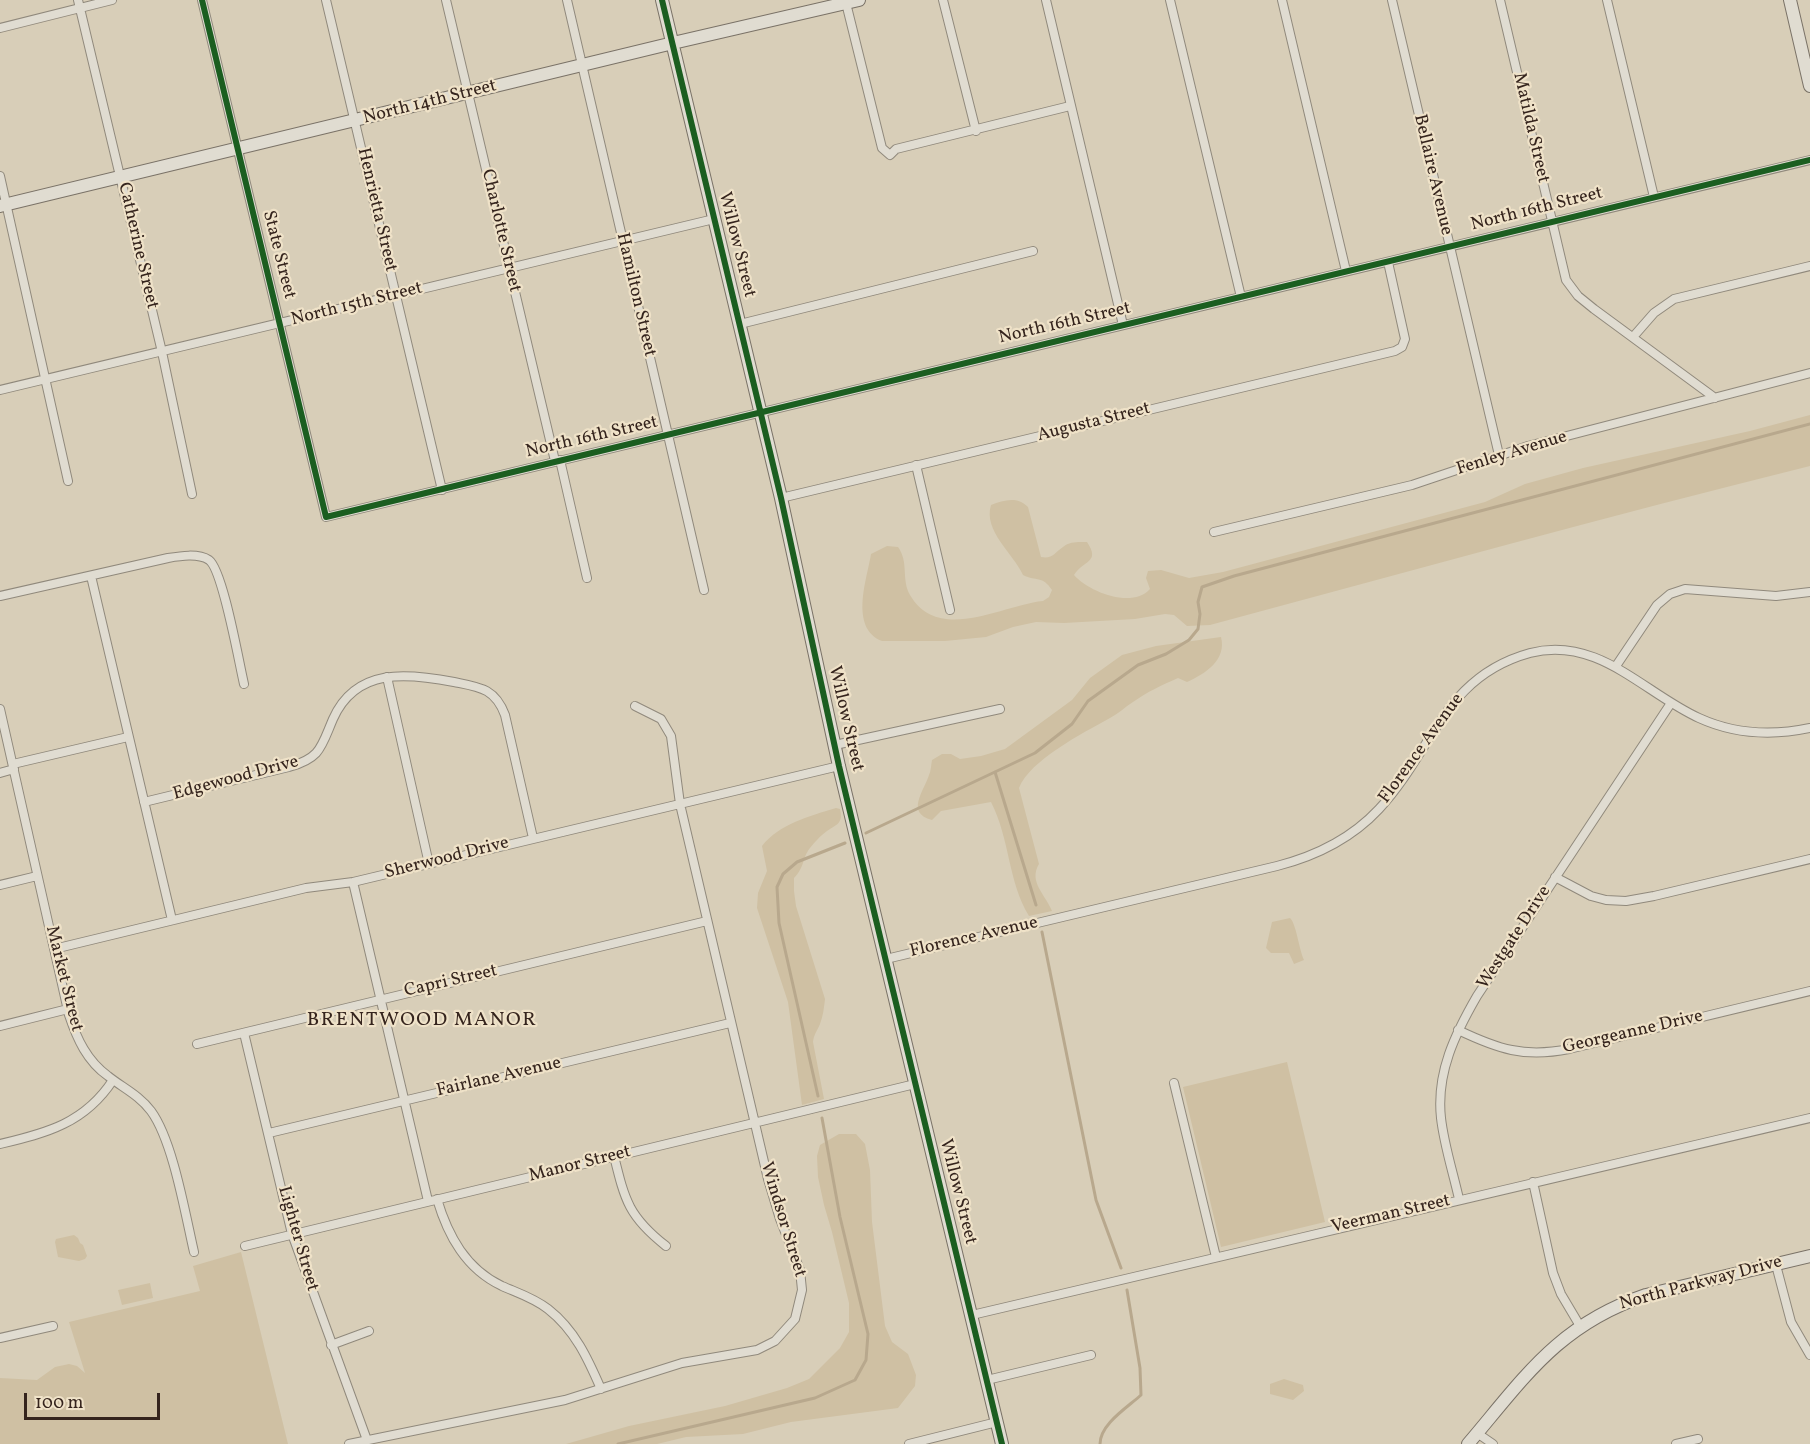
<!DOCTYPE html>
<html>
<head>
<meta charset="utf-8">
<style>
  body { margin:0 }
  #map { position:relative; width:1810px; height:1444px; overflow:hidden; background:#d8ceb8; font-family:Vollkorn,serif }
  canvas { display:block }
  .scale { position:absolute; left:24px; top:1393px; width:136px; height:27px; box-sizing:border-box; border:3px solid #35241d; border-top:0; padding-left:8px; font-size:18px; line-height:21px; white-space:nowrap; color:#35241d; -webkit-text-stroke:4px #efe2c8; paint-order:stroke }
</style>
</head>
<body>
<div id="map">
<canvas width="1810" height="1444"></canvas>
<div class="scale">100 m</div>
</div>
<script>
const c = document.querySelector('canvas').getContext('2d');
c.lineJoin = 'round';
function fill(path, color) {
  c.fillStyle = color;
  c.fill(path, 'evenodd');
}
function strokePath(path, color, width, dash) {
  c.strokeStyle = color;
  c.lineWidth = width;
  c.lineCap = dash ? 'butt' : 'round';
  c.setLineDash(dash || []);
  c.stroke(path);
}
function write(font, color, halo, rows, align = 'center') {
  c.font = font + ' Vollkorn,serif';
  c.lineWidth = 4.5;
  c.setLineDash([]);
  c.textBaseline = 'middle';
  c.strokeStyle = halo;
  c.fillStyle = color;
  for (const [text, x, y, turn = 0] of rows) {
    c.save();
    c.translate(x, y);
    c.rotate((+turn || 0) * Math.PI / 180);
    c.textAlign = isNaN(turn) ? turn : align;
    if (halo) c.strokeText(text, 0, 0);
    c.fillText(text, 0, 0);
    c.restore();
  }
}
fill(new Path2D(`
  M1810,415V466C1609,516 1410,571 1210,625L1187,626L1174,615L1165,614L1135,619L1064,623L1036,622L1013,627L986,637L945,641H882C849,628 867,579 871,554L887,546L898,547C909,562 901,579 910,595C939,644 1002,605 1043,601L1049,597L1052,590C1042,575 1037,582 1023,575C1013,553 983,531 991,505C1004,500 1017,496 1028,507L1041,557C1053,559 1054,553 1063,547C1070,541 1079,542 1087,542C1101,563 1083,560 1074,575C1089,592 1132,609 1150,589L1146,578L1148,571L1161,570L1189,578L1223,572L1485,502L1525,484L1583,468L1750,431Z
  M1221,637C1227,660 1205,674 1187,682L1178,678C1162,685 1147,692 1133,702C1125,707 1118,714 1110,718C1083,733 1030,760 1019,788L1039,864C1028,882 1046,895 1052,911L1029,916C1008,882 1010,839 991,802L941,811L932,820C905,813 924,791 929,775C931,771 931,765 932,760L942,754H951L960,759L981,756L1005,749L1072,700L1090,678L1122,655L1156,646Z
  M836,808L840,809C843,823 838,824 827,831C821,835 814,843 810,848C802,858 805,867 794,878V891L796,906L825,999C824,1008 823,1016 820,1024C817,1031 814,1034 813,1042L824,1099L802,1105L788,1002L757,908L758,893L767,871L762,846C779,824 810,816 836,808Z
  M1290,918C1296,923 1299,949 1304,960L1294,964L1289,953H1271L1266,948L1272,922Z
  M1287,1062L1325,1222L1221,1247L1183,1087Z
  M839,1134H856L865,1144L870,1170L872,1222L885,1326L892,1342L908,1354L916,1375L915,1386L898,1408L791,1422L743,1434L686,1437L657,1444H566L629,1426L725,1406L787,1388L809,1379L840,1348L849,1332V1303L832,1232L824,1205L818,1177L817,1156L820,1145Z
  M74,1235L78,1238L80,1243L83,1245L87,1256L85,1259L79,1261L58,1257L55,1242L56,1239Z
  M241,1252L288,1444H0V1378L37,1380L55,1367L69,1364L77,1366L85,1373L69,1322L200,1291L193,1266Z
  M150,1283L153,1298L122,1305L118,1290Z
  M1284,1379L1303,1385L1304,1391L1293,1400L1270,1394V1384Z`), '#cfc0a3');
strokePath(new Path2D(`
  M995,772L1036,905
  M866,833L1035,753L1072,724L1088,701L1138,665L1166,654L1189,640L1198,629L1200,614L1198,602L1202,587L1234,576L1810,424
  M1042,932L1096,1200L1121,1268
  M818,1096L779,923L777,887L783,874L797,862L845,843
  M618,1444L815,1398L855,1380L866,1360L868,1334L840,1217L822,1118
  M1100,1444C1100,1424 1128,1407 1141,1395L1140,1368L1127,1290`), '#b8a88d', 3);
const street = new Path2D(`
  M78,0L162,352L192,494
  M202,0L326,517L1810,160
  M326,0L442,490
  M446,0L555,461
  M567,0L704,590
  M943,0L976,131
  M1046,0L1123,325
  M1170,0L1241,297
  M1282,0L1346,271
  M1392,0L1499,455
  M1500,0L1566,280L1578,296L1594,309L1715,398
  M1607,0L1654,197
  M846,3L882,148L890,155L896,149L1070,106
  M0,28L112,0
  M0,176L68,481
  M740,324L1033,251
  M1633,337L1654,313L1674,299L1810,266
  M0,390L714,219
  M560,460L587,578
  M916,465L950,610
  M781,498L1395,351L1402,347L1405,339L1388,262
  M1214,532L1412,485L1528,446L1810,373
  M91,576L172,920
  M0,596L168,558C180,556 198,553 209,560C223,570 239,663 244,684
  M1616,666L1657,605L1670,594L1685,589L1776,596L1810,592
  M387,677L429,864
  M0,709L69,1015C77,1039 87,1061 108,1076C123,1088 139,1095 151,1111C173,1141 185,1213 194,1252
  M835,745L1000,709
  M13,764L128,737
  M0,773L14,769
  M144,802L289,767C321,758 321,747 333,719C356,667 408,673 454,682C479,687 495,688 505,715L533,838
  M1555,877L1591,896L1606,900L1626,901L1654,896L1810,859
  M353,882L428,1201
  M0,885L37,876
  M54,949L306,888L353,882L839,766
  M886,959L1277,866C1316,856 1352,838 1379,809C1434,750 1443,677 1530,653C1597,635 1644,693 1699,718C1734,734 1772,736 1810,728
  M0,1026L68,1009
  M1458,1030C1498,1049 1524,1058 1569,1049L1810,991
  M244,1033L292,1234L367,1440
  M197,1044L707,921
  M1174,1083L1216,1257
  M269,1133L730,1023
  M0,1144C47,1133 85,1123 113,1080
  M614,1156C625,1201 629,1217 666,1246
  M1533,1182L1553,1273L1561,1294L1580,1326
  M437,1199C448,1236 466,1269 502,1286C518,1293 534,1298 548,1309C575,1330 588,1359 601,1389
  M1459,1199C1453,1172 1444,1145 1441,1118C1436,1073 1455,1034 1477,996L1671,703
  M245,1246L915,1084
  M1776,1265L1791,1322L1810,1355
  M972,1315L1810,1118
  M0,1338L53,1326
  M331,1345L369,1331
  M987,1380L1091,1355
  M1477,1433L1493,1444
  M349,1444L565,1400L682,1363L757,1350L775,1341L795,1319L802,1290L800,1270L780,1219L768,1179L680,804L671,736L661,719L635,706
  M909,1444L997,1422
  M1676,1444L1698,1439`);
const secondary = new Path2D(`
  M662,0L781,498L839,766L1002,1444
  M1790,0L1810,86
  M0,206L673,43L859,0
  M1468,1444C1525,1377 1558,1325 1646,1295L1810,1256`);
strokePath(street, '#90897c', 10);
strokePath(secondary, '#7a7267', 14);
strokePath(street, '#e0dcd1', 8);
strokePath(secondary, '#e0dcd1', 12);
strokePath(new Path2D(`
  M202,0L326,517L1810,160
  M662,0L781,498L839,766L1002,1444`), '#1b5e20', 6);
write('18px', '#35241d', '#efe2c8', [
  ["North 14th Street",430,103,-14],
  ["Matilda Street",1530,128,77],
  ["Bellaire Avenue",1432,175,77],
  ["Henrietta Street",376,210,77],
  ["North 16th Street",1537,210,-14],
  ["Charlotte Street",500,231,77],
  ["Willow Street",736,245,76],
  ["Catherine Street",137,246,77],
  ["State Street",278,255,76],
  ["Hamilton Street",635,295,77],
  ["North 15th Street",357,305,-14],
  ["North 16th Street",1065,324,-13],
  ["Augusta Street",1094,423,-14],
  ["North 16th Street",592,438,-13],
  ["Fenley Avenue",1512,454,-17],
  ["Willow Street",845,719,77],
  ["Florence Avenue",1422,749,-54],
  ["Edgewood Drive",236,779,-15],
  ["Sherwood Drive",447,859,-14],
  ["Florence Avenue",974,938,-13],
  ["Westgate Drive",1515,938,-57],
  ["Market Street",63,979,76],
  ["Capri Street",451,982,-13],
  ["Georgeanne Drive",1633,1033,-13],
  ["Fairlane Avenue",499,1078,-13],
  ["Manor Street",580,1165,-14],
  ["Willow Street",957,1192,76],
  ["Veerman Street",1391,1215,-13],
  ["Windsor Street",782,1220,73],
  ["Lighter Street",297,1239,74],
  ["North Parkway Drive",1701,1284,-15]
]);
c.letterSpacing = '1.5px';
write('20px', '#35241d', '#efe2c8', [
  ["BRENTWOOD MANOR",422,1021]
]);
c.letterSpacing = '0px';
</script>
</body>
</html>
